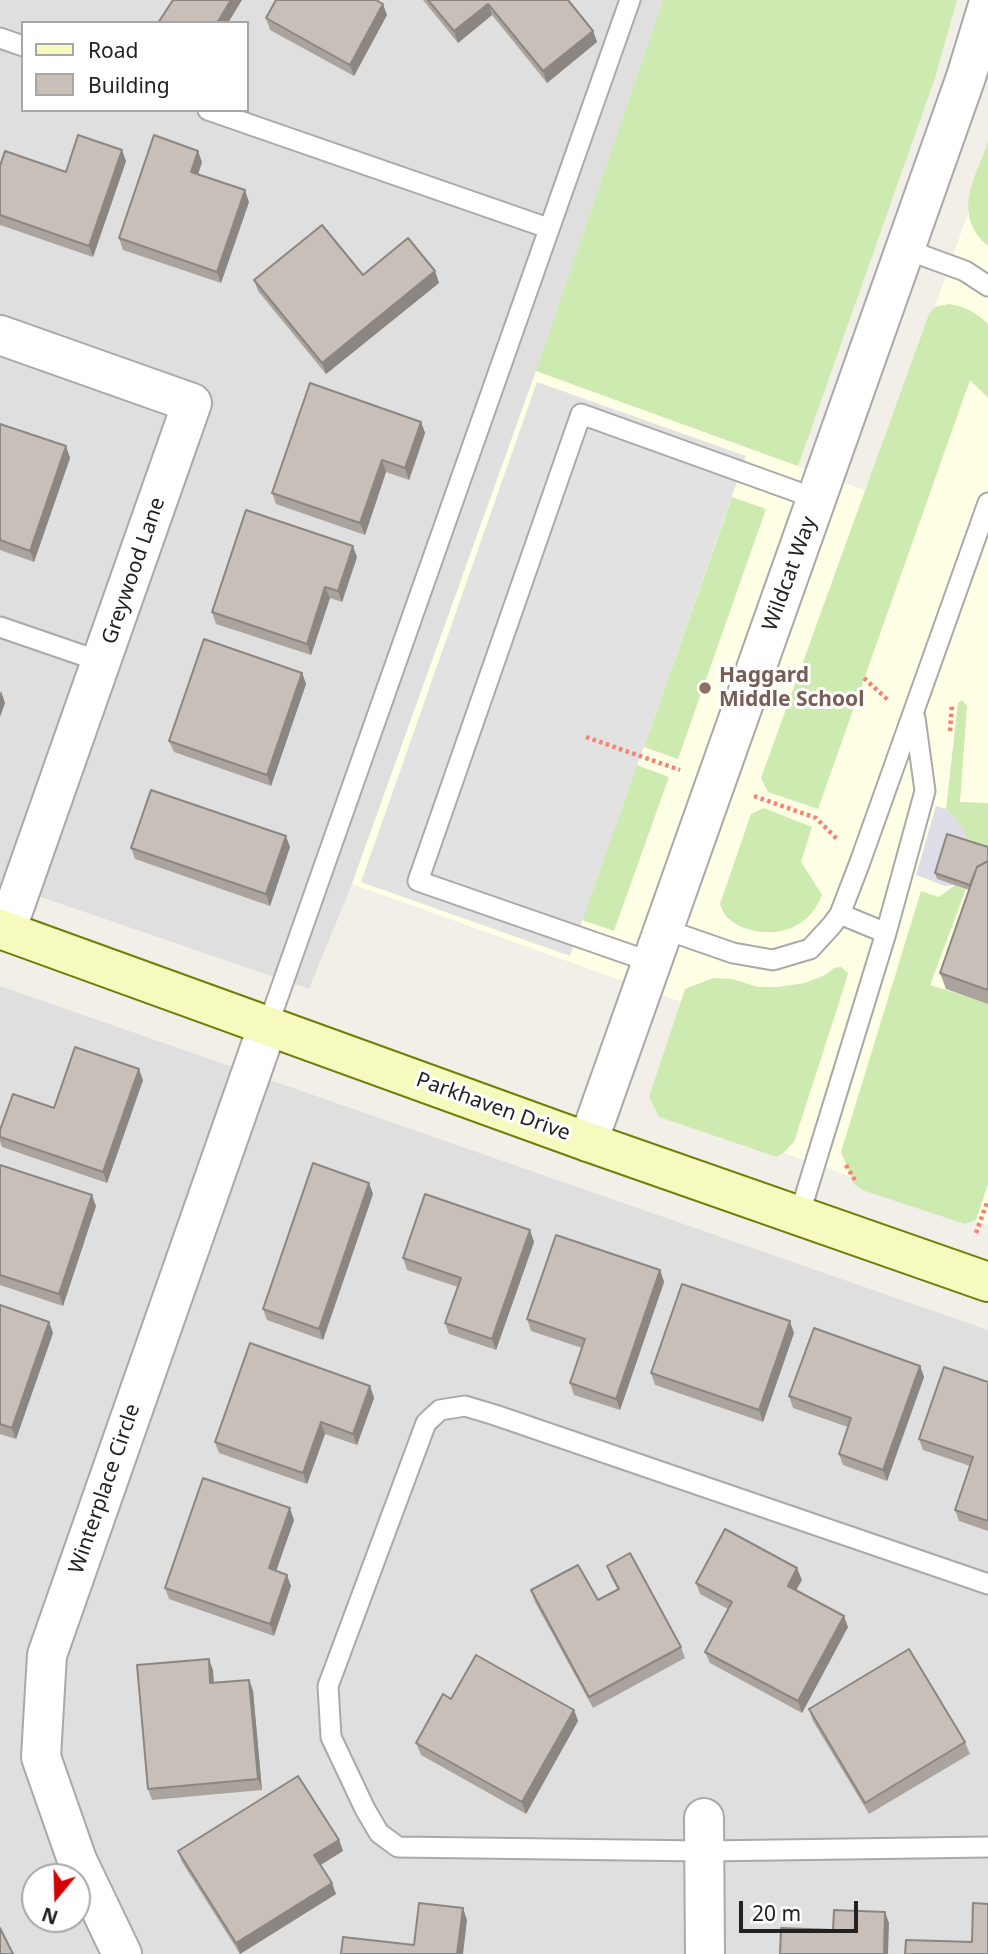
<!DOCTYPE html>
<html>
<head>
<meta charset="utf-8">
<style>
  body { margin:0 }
  #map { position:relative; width:988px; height:1954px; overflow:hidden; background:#f2efe9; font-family:"Noto Sans",sans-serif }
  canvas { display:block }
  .legend { position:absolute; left:21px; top:21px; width:228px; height:91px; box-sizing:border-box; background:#fff; border:2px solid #a7a7a7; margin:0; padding:9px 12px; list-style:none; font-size:21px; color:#222 }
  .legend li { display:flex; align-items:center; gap:14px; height:35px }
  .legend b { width:35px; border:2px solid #a7a7a7 }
  .north { position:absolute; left:21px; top:1863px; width:70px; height:70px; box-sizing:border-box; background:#fff; border:2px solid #a7a7a7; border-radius:50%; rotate:199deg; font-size:19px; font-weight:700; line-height:28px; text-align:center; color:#222 }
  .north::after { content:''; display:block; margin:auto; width:24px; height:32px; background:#d40000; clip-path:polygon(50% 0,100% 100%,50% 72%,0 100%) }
  .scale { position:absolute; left:739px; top:1901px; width:119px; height:32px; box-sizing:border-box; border:4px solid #222; border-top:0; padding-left:9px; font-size:21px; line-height:24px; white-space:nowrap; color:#222; -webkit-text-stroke:5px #fff; paint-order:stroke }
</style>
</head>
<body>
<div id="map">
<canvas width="988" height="1954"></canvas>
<ul class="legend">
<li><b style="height:9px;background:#f7fabf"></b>Road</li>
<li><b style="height:19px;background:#c7bfb8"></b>Building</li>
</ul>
<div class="north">N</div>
<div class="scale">20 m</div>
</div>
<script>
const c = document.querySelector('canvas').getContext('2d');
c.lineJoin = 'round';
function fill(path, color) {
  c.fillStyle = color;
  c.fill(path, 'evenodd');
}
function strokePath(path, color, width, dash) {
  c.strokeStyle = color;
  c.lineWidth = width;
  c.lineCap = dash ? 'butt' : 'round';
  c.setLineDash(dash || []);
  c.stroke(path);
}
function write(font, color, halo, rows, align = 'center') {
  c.font = font + ' "Noto Sans",sans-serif';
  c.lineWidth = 6;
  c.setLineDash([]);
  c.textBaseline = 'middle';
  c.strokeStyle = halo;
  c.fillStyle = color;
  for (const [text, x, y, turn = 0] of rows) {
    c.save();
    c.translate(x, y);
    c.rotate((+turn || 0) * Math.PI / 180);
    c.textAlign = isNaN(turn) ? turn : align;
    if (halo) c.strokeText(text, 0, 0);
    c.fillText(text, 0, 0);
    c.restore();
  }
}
fill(new Path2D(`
  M0,0H663L536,371L352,884L309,989L0,883ZM23,23H247V110H23Z
  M0,986L988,1330V1954H0ZM35,1877H77V1919H35Z`), '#e0dfdf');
fill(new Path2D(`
  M988,157V1225L654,1107L687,1004L352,884L536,371L869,492Z`), '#ffffe5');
fill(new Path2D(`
  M663,0H957L935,78L798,466L536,371Z
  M988,141V246C951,214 975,180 988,141Z
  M949,304C966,307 976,312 988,324V398L970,380L818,809L768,792L761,778L929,314L935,307Z
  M732,497L766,509L678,759L644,747Z
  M962,700L967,706L960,802L988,803V853L969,847L963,828L946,809L958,703Z
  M637,765L669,777L614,931L582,920Z
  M764,808L812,827L801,862L822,895C817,907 809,919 797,925C777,937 745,934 728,918C724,915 722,909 720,904L751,814Z
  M955,885L966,889L930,985L988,1003V1184L976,1220L965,1224L862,1190L854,1184L841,1152L921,891L939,897Z
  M841,967L848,973L845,984L794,1142L783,1153L777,1157L659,1117L649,1097L685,989L713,978L732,979L758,987H778L805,983L825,975L834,968Z`), '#cdebb0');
fill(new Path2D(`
  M537,382L746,456L644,747L637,765L570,956L361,882Z`), '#e2e2e2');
fill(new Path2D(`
  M936,806L946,809L963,828L969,847L937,879L955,885L945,886L916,875Z`), '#dddde8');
const lane = new Path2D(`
  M0,38L23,46
  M208,110L548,228
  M905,249L965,271L988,286
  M0,627L102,662
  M840,914L886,933
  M664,929L733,953L773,960L810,949L832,925L840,914L860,862L988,503
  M651,962L418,881L581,414L817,499
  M268,1025L630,0
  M799,1216L886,933L925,791L915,718
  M988,1584L495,1415L465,1406L440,1410L426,1423L328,1686L331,1737L365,1809L379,1833L398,1847L705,1851L988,1847`);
const street = new Path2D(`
  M0,335L192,403L6,931
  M588,1142L905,249L966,77L988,5
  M704,1818L705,1954
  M122,1954L77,1860L41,1757L47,1655L268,1025`);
const secondary = new Path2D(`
  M0,929L588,1142L988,1282`);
strokePath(lane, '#a9a9a9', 23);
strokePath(street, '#a9a9a9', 42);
strokePath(secondary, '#707d05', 42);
strokePath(new Path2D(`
  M864,678L888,700
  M950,731L952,704
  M586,737L680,770
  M754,796L816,818L837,839
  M846,1165L856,1182
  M976,1233L988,1200`), '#fa8072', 4.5, [3.5, 3.5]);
strokePath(lane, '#fff', 19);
strokePath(street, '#fff', 38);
strokePath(secondary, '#f7fabf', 38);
fill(new Path2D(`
  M423,0H568L593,31L597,42L547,83L492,15L458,43Z
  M387,15L354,76L270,30L266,18Z
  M126,161L93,257L0,225V166L66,172Z
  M202,162L198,174L249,202L221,283L123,250L119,238Z
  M435,271L439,283L326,374L258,291L254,280Z
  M421,422L425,433L409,480L386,472L365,535L276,504L272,493Z
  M0,424L66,446L70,458L34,562L0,550Z
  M357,557L342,602L330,598L311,655L216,624L212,612Z
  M302,673L306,684L271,786L174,752L169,741Z
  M290,847L270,906L135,859L131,848Z
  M988,847V1004L946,989L940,973L969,890L937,879L935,873Z
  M143,1080L107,1183L2,1147L0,1141V1130L54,1108Z
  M0,1165L96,1206L63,1306L0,1285Z
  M373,1194L323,1340L267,1320L263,1309Z
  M530,1230L534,1242L496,1350L449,1334L445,1323L458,1287L407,1270L403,1258Z
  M660,1270L664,1282L620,1410L574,1395L570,1383L582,1348L531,1331L527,1319Z
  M0,1305L49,1322L53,1333L16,1439L0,1434Z
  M794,1333L763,1422L655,1385L651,1373Z
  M920,1366L924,1377L887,1481L843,1465L839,1454L848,1427L793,1408L789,1396Z
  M988,1382V1531L959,1521L955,1510L970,1466L923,1450L919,1439Z
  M370,1386L374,1398L357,1445L325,1434L307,1484L219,1453L215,1442Z
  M294,1520L276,1571L291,1586L274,1636L169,1599L165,1588Z
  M607,1566L681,1647L685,1658L593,1708L535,1602L531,1590L598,1600L618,1590L611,1577Z
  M802,1580L796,1590L848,1627L802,1713L710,1663L705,1652L728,1609L700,1594L696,1583Z
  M213,1670L214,1683L249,1680L253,1691L262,1790L152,1800L148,1789Z
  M451,1699L574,1710L578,1721L526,1814L421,1755L416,1743Z
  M809,1709L965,1742L970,1754L869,1814L813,1721Z
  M339,1840L343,1851L321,1865L336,1894L240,1954L182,1862L178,1851Z`), '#aba49e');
fill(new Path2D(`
  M231,0H242L228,23H217Z
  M383,4L387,15L354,76L350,65Z
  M488,4L492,15L458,43L454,31Z
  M593,31L597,42L547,83L543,71Z
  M122,150L126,161L93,257L89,246Z
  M198,151L202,162L195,183L191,172Z
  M245,190L249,202L221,283L217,272Z
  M435,271L439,283L326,374L322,363Z
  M421,422L425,433L409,480L405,468Z
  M66,446L70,458L34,562L30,551Z
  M382,460L386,472L365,535L360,523Z
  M353,546L357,557L342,602L338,591Z
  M325,587L330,598L311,655L307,644Z
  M302,673L306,684L271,786L267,775Z
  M1,691L5,703L0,717V694Z
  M286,836L290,847L270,906L266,894Z
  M139,1069L143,1080L107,1183L103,1172Z
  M369,1183L373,1194L323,1340L319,1329Z
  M92,1195L96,1206L63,1306L59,1294Z
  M530,1230L534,1242L496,1350L492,1339Z
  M660,1270L664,1282L620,1410L616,1399Z
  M790,1321L794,1333L763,1422L759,1410Z
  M49,1322L53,1333L16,1439L12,1428Z
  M920,1366L924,1377L887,1481L883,1470Z
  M370,1386L374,1398L357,1445L353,1434Z
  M321,1422L325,1434L307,1484L303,1473Z
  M290,1508L294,1520L273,1580L269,1568Z
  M797,1568L802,1580L792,1597L788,1586Z
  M287,1575L291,1586L274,1636L270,1624Z
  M844,1616L848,1627L802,1713L798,1701Z
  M209,1659L213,1670L214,1694L210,1683Z
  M249,1680L253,1691L262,1790L258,1779Z
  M574,1710L578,1721L526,1814L522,1802Z
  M339,1840L343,1851L318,1866L314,1855Z
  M332,1883L336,1894L240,1954L236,1943Z
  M463,1908L467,1920L463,1954H457Z
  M885,1912L889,1923L888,1954H884Z`), '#8b8681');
const building = new Path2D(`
  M173,0H231L217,23H158Z
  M276,0H376L383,4L350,65L266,18Z
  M428,0H568L593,31L543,71L488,4L454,31Z
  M78,135L122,150L89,246L0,215V166L5,151L66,172Z
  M154,135L198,151L191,172L245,190L217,272L119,238Z
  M322,225L363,275L408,238L435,271L322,363L254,280Z
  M310,383L421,422L405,468L382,460L360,523L272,493Z
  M0,424L66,446L30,551L0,540Z
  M246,510L353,546L338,591L325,587L307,644L212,612Z
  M204,639L302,673L267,775L169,741Z
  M151,790L286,836L266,894L131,848Z
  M947,834L988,847V861L977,867L970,885L935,873Z
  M988,861V990L940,973L977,867Z
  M75,1047L139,1069L103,1172L0,1137V1130L13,1094L54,1108Z
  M313,1163L369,1183L319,1329L263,1309Z
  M0,1165L92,1195L59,1294L0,1275Z
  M425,1194L530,1230L492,1339L445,1323L461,1278L403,1258Z
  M556,1235L660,1270L616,1399L570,1383L585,1339L527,1319Z
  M682,1284L790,1321L759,1410L651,1373Z
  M0,1305L49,1322L12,1428L0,1424Z
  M814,1328L920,1366L883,1470L839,1454L851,1418L789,1396Z
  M250,1343L370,1386L353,1434L321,1422L303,1473L215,1442Z
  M944,1367L988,1382V1521L955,1510L973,1457L919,1439Z
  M203,1478L290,1508L269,1568L287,1575L270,1624L165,1588Z
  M725,1529L797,1568L788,1586L844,1616L798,1701L705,1652L732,1602L696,1583Z
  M630,1553L681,1647L589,1697L531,1590L578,1565L598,1600L619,1589L607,1566Z
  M909,1649L965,1742L865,1803L809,1709Z
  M476,1655L574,1710L522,1802L416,1743L443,1694L451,1699Z
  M209,1659L210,1683L249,1680L258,1779L148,1789L137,1665Z
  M298,1776L339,1840L314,1855L332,1883L236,1943L178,1851Z
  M419,1903L463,1908L457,1954H341L343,1937L414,1945Z
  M973,1903L988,1904V1954H905L906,1940L972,1942Z
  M834,1910L885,1912L884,1954H780L781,1928L833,1930Z
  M0,1928L13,1954H0Z`);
fill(building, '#c7bfb8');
strokePath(building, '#8b8681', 2);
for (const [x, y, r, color] of [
  [705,688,7,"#8d6e63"]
]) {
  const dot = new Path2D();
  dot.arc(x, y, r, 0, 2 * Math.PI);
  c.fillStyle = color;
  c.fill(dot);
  strokePath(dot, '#fff', 2.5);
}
write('21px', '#222', '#fff', [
  ["Greywood Lane",134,571,-71],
  ["Wildcat Way",790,574,-70],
  ["Parkhaven Drive",493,1107,20],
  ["Winterplace Circle",105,1489,-71]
]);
write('bold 21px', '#785e54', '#fff', [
  ["Haggard",719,676],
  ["Middle School",719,700]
], 'left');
</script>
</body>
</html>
